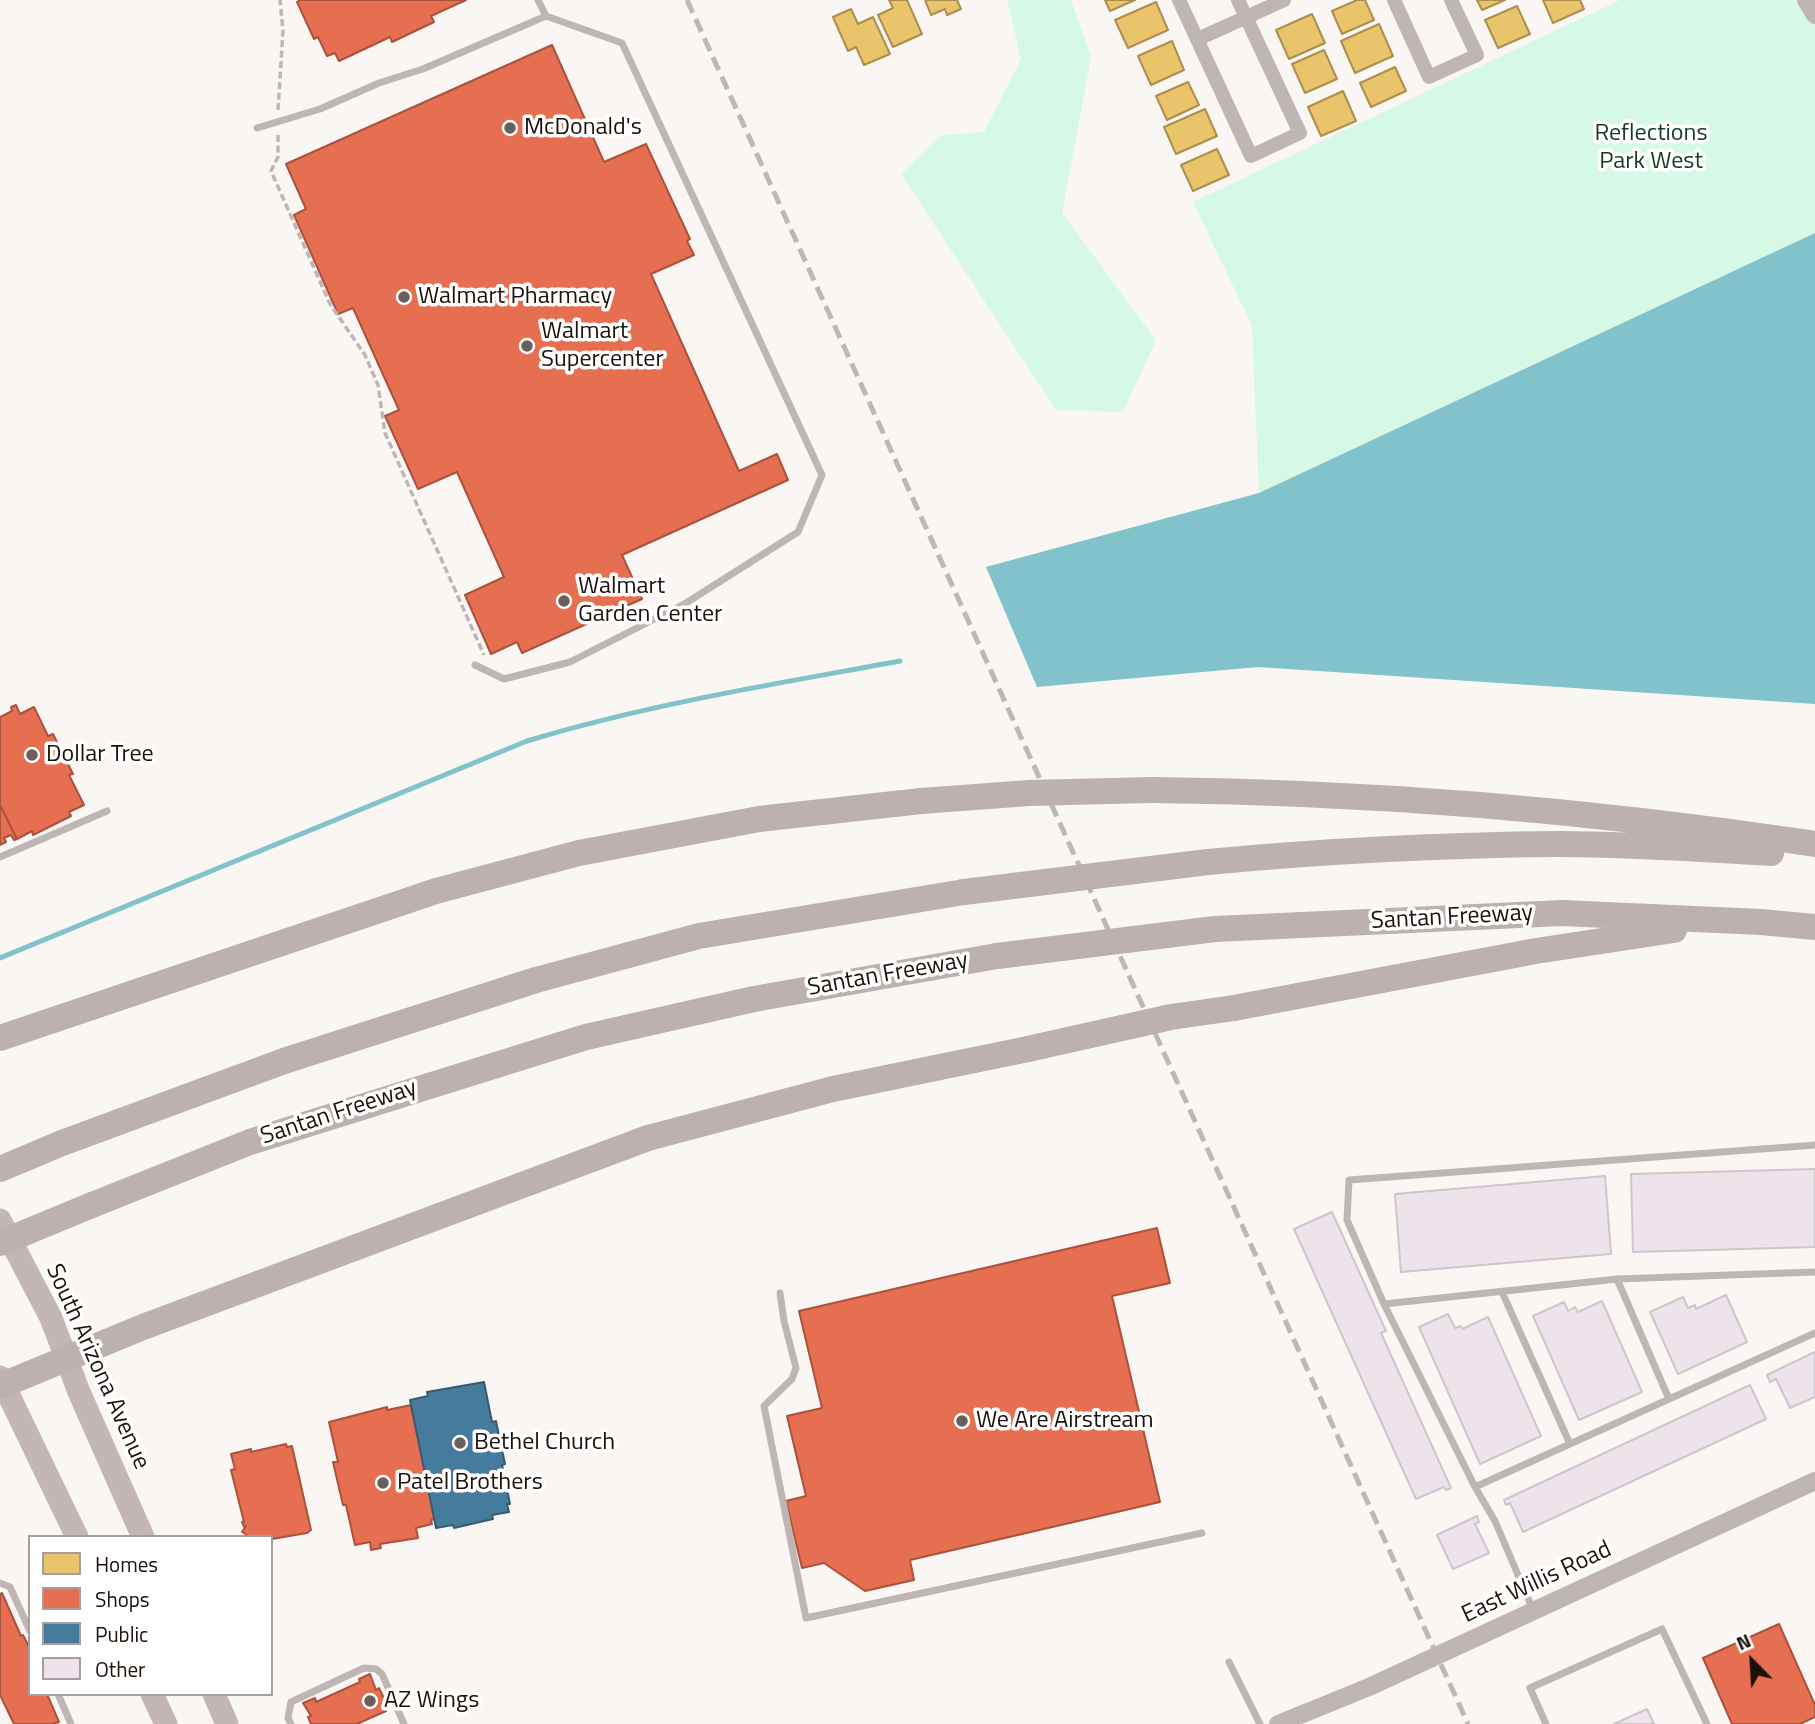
<!DOCTYPE html>
<html>
<head>
<meta charset="utf-8">
<style>
  body { margin:0 }
  #map { position:relative; width:1815px; height:1724px; overflow:hidden; background:#f9f6f4; font-family:"Titillium Web",sans-serif }
  canvas { display:block }
  .legend { position:absolute; left:28px; top:1535px; width:245px; height:161px; box-sizing:border-box; background:#fff; border:2px solid #a49f9d; margin:0; padding:9px 12px; list-style:none; font-size:21px; color:#1c100a }
  .legend li { display:flex; align-items:center; gap:14px; height:35px }
  .legend b { width:35px; border:2px solid #a49f9d }
  .north { position:absolute; left:1717px; top:1626px; width:70px; height:70px; -webkit-text-stroke:5px #fff; paint-order:stroke; rotate:336deg; font-size:19px; font-weight:700; line-height:28px; text-align:center; color:#1c100a }
  .north::after { content:''; display:block; margin:auto; width:24px; height:32px; background:#1c100a; clip-path:polygon(50% 0,100% 100%,50% 72%,0 100%) }
</style>
</head>
<body>
<div id="map">
<canvas width="1815" height="1724"></canvas>
<ul class="legend">
<li><b style="height:19px;background:#e9c46a"></b>Homes</li>
<li><b style="height:19px;background:#e76f51"></b>Shops</li>
<li><b style="height:19px;background:#457b9d"></b>Public</li>
<li><b style="height:19px;background:#efe3eb"></b>Other</li>
</ul>
<div class="north">N</div>
</div>
<script>
const c = document.querySelector('canvas').getContext('2d');
c.lineJoin = 'round';
function fill(path, color) {
  c.fillStyle = color;
  c.fill(path, 'evenodd');
}
function strokePath(path, color, width, dash) {
  c.strokeStyle = color;
  c.lineWidth = width;
  c.lineCap = dash ? 'butt' : 'round';
  c.setLineDash(dash || []);
  c.stroke(path);
}
function write(font, color, halo, rows, align = 'center') {
  c.font = font + ' "Titillium Web",sans-serif';
  c.lineWidth = 7;
  c.setLineDash([]);
  c.textBaseline = 'middle';
  c.strokeStyle = halo;
  c.fillStyle = color;
  for (const [text, x, y, turn = 0] of rows) {
    c.save();
    c.translate(x, y);
    c.rotate((+turn || 0) * Math.PI / 180);
    c.textAlign = isNaN(turn) ? turn : align;
    if (halo) c.strokeText(text, 0, 0);
    c.fillText(text, 0, 0);
    c.restore();
  }
}
fill(new Path2D(`
  M1007,0H1071L1091,57L1062,213L1156,340L1123,412L1056,410L901,174L942,135L984,132L1021,59Z
  M1620,0H1806L1815,15V233L1259,493L1252,326L1193,202Z`), '#d6f8e6');
fill(new Path2D(`
  M1815,233V704L1258,667L1037,687L986,567L1259,493Z`), '#81c2cb');
const homes = new Path2D(`
  M889,0H907L922,34L893,47L878,15L893,8Z
  M925,0H957L961,9L947,15L945,9L931,15Z
  M1105,0H1135L1110,11Z
  M1357,0H1365L1374,20L1342,34L1332,11Z
  M1477,0H1505L1482,10Z
  M1543,0H1580L1584,9L1553,23Z
  M1156,2L1168,30L1128,48L1115,20Z
  M1517,6L1530,34L1498,48L1485,20Z
  M851,9L858,24L873,17L890,54L864,65L856,47L848,51L833,17Z
  M1312,14L1325,43L1289,59L1276,30Z
  M1379,24L1393,56L1355,73L1341,41Z
  M1172,41L1184,70L1151,85L1138,56Z
  M1324,50L1337,79L1305,93L1292,64Z
  M1395,67L1406,91L1371,107L1360,83Z
  M1188,82L1199,105L1167,120L1156,96Z
  M1343,91L1356,121L1321,136L1308,107Z
  M1205,109L1217,136L1176,154L1164,127Z
  M1217,149L1229,175L1193,191L1181,165Z`);
fill(homes, '#e9c46a');
strokePath(homes, '#ac8e4d', 2);
const shops = new Path2D(`
  M300,0H466L431,16L434,22L392,42L390,37L339,61L335,53L327,56L318,37L314,39L297,2Z
  M552,45L604,162L646,144L690,239L687,241L694,255L651,274L739,471L777,454L788,480L622,555L642,599L522,653L517,642L491,654L465,595L504,577L457,472L418,489L385,416L399,410L353,308L338,314L294,215L306,209L286,164Z
  M16,705L20,714L34,707L48,736L53,734L73,774L69,775L84,805L69,812L71,816L33,835L32,831L17,839L0,805V717L12,711L11,707Z
  M0,805L17,839L14,840L11,835L4,838L6,842L0,845Z
  M1157,1228L1170,1283L1112,1296L1160,1502L910,1560L914,1580L865,1591L824,1563L802,1568L786,1501L806,1496L787,1416L822,1408L799,1311Z
  M411,1405L435,1519L431,1520L432,1524L416,1528L418,1538L380,1544L381,1548L371,1550L370,1542L355,1545L346,1505H343L333,1462H338L329,1422L387,1407V1410Z
  M286,1444L287,1447L292,1446L311,1530L307,1533L272,1539L271,1542V1537H250L242,1532L246,1526L244,1527L242,1522H244L231,1470L235,1469L231,1454L251,1449V1452Z
  M2,1593L21,1636L23,1635L30,1649V1694H47L59,1722L53,1724H14L0,1695V1594Z
  M1779,1624L1815,1705V1717L1800,1724H1732L1703,1658Z
  M370,1674L376,1690L379,1688L387,1705L384,1706L386,1711L357,1724H311L308,1717L311,1716L303,1703L315,1698L316,1702L360,1682L359,1679Z`);
fill(shops, '#e76f51');
strokePath(shops, '#aa523c', 2);
const public = new Path2D(`
  M484,1382L492,1422L496,1421L505,1464L502,1465L510,1504H507L509,1512L492,1515L493,1519L454,1528L453,1525L436,1528L410,1400L428,1396L427,1392Z`);
fill(public, '#457b9d');
strokePath(public, '#395b71', 2);
strokePath(new Path2D(`
  M0,958L527,741C649,704 775,684 900,661`), '#81c2cb', 5);
const building = new Path2D(`
  M1815,1169V1247L1633,1252L1631,1174Z
  M1605,1176L1611,1254L1401,1272L1395,1194Z
  M1332,1212L1386,1331L1381,1333L1451,1488L1446,1490L1444,1487L1416,1499L1294,1229Z
  M1726,1295L1747,1342L1678,1374L1650,1312L1683,1297L1688,1308L1695,1305L1696,1309Z
  M1602,1301L1642,1392L1579,1420L1533,1316L1564,1302L1568,1311L1575,1307L1578,1312Z
  M1448,1314L1455,1328L1461,1326L1462,1329L1488,1317L1541,1436L1480,1464L1419,1327Z
  M1815,1352V1397L1790,1408L1776,1379L1770,1382L1767,1375Z
  M1750,1385L1766,1419L1523,1532L1510,1503L1506,1505L1504,1500Z
  M1477,1516L1479,1522L1475,1524L1489,1553L1453,1569L1437,1535Z
  M1647,1709L1654,1724H1614Z`);
fill(building, '#efe3eb');
strokePath(building, '#cdc6ca', 2);
strokePath(new Path2D(`
  M278,110L283,31L280,0
  M278,135V157L271,171L330,304L365,355L378,385L385,433L484,655`), '#beb6b5', 3.5, [7, 3.5]);
strokePath(new Path2D(`
  M257,128L320,109L379,83L423,69L546,16L538,0
  M475,665L504,679L570,662L686,603L798,532L822,475L622,43L546,16
  M0,857L107,811
  M1815,1145L1349,1180L1347,1220L1384,1304L1475,1487L1815,1333
  M1617,1279L1669,1399
  M1502,1292L1570,1444
  M780,1293L784,1321L796,1368L792,1379L764,1406L806,1618L1202,1533
  M1384,1304L1617,1279L1815,1272
  M1475,1487L1495,1521L1533,1610
  M0,1583L10,1587L30,1631
  M1229,1662L1260,1724
  M58,1694L71,1724
  M291,1724L288,1718L291,1702L364,1668L376,1669L382,1674L404,1724
  M1546,1724L1530,1688L1662,1629L1707,1724`), '#bfb5b4', 7);
strokePath(new Path2D(`
  M1179,0L1251,156L1300,133L1238,0
  M1394,0L1429,77L1477,55L1451,0
  M1198,39L1284,0`), '#bfb5b4', 14);
strokePath(new Path2D(`
  M1806,0L1815,15
  M1278,1724L1369,1687L1815,1481`), '#bfb5b4', 18);
strokePath(new Path2D(`
  M0,1220L51,1318L79,1392L143,1537
  M0,1377L77,1537
  M152,1694L166,1724
  M214,1694L227,1724`), '#c2b6b6', 23);
strokePath(new Path2D(`
  M1152,790C1373,792 1596,811 1815,844
  M1208,862C1324,851 1441,845 1559,844C1630,844 1700,849 1771,853
  M1215,929L1562,913L1761,922L1815,927
  M1234,1008L1536,951L1674,930
  M0,1038L436,891L579,853L759,819L921,801
  M0,1169L62,1143L284,1061L536,980L699,936L964,892
  M92,1205L250,1142L586,1037L754,999L997,956
  M0,1386L143,1327L648,1138L833,1089L1028,1049`), '#bcb0b0', 26);
strokePath(new Path2D(`
  M687,0L1468,1724`), '#beb7b6', 5, [14, 7]);
strokePath(new Path2D(`
  M921,801L1029,793L1152,790
  M964,892L1208,862
  M997,956L1215,929
  M1028,1049L1171,1017L1234,1008
  M0,1243L92,1205`), '#bcb0b0', 26);
for (const [x, y, r, color] of [
  [510,128,7,"#69605c"],
  [404,297,7,"#69605c"],
  [527,346,7,"#69605c"],
  [564,601,7,"#69605c"],
  [32,755,7,"#69605c"],
  [962,1421,7,"#69605c"],
  [460,1443,7,"#69605c"],
  [383,1483,7,"#69605c"],
  [370,1701,7,"#69605c"]
]) {
  const dot = new Path2D();
  dot.arc(x, y, r, 0, 2 * Math.PI);
  c.fillStyle = color;
  c.fill(dot);
  strokePath(dot, '#fff', 2.5);
}
write('24px', '#1c100a', '#fff', [
  ["McDonald's",524,128],
  ["Walmart Pharmacy",418,297],
  ["Walmart",541,332],
  ["Supercenter",541,360],
  ["Walmart",578,587],
  ["Garden Center",578,615],
  ["Dollar Tree",46,755],
  ["We Are Airstream",976,1421],
  ["Bethel Church",474,1443],
  ["Patel Brothers",397,1483],
  ["AZ Wings",384,1701]
], 'left');
write('24px', '#17392a', '#fff', [
  ["Reflections",1651,134],
  ["Park West",1651,162]
]);
write('24px', '#1c100a', '#fff', [
  ["Santan Freeway",1452,918,-3],
  ["Santan Freeway",888,975,-10],
  ["Santan Freeway",339,1113,-18],
  ["South Arizona Avenue",97,1367,66],
  ["East Willis Road",1537,1583,-25]
]);
</script>
</body>
</html>
